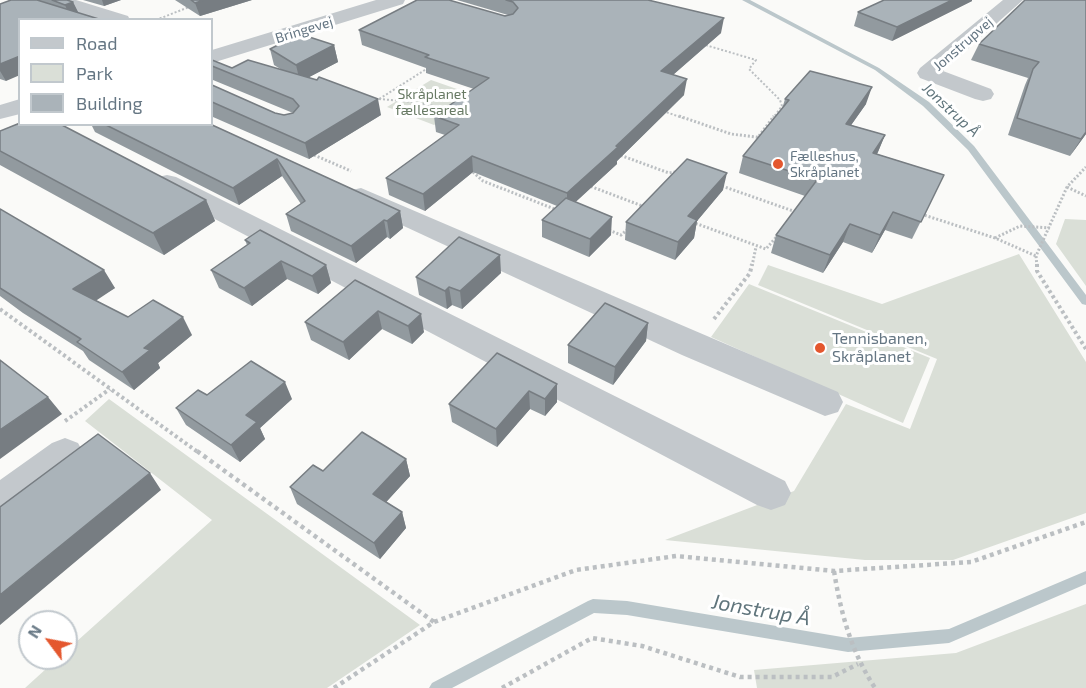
<!DOCTYPE html>
<html>
<head>
<meta charset="utf-8">
<style>
  body { margin:0 }
  #map { position:relative; width:1086px; height:688px; overflow:hidden; background:#fafaf8; font-family:"Exo 2",sans-serif }
  canvas { display:block }
  .legend { position:absolute; left:18px; top:18px; width:195px; height:108px; box-sizing:border-box; background:#fff; border:2px solid #c1c8cd; margin:0; padding:8px 10px; list-style:none; font-size:18px; color:#657683 }
  .legend li { display:flex; align-items:center; gap:12px; height:30px }
  .legend b { width:30px; border:2px solid #c1c8cd }
  .north { position:absolute; left:18px; top:610px; width:60px; height:60px; box-sizing:border-box; background:#fff; border:2px solid #c1c8cd; border-radius:50%; rotate:302deg; font-size:16px; font-weight:700; line-height:24px; text-align:center; color:#657683 }
  .north::after { content:''; display:block; margin:auto; width:21px; height:27px; background:#e4572e; clip-path:polygon(50% 0,100% 100%,50% 72%,0 100%) }
</style>
</head>
<body>
<div id="map">
<canvas width="1086" height="688"></canvas>
<ul class="legend">
<li><b style="height:8px;background:#c3c8cc"></b>Road</li>
<li><b style="height:16px;background:#dadfd7"></b>Park</li>
<li><b style="height:16px;background:#aab3b9"></b>Building</li>
</ul>
<div class="north">N</div>
</div>
<script>
const c = document.querySelector('canvas').getContext('2d');
c.lineJoin = 'round';
function fill(path, color) {
  c.fillStyle = color;
  c.fill(path, 'evenodd');
}
function strokePath(path, color, width, dash) {
  c.strokeStyle = color;
  c.lineWidth = width;
  c.lineCap = dash ? 'butt' : 'round';
  c.setLineDash(dash || []);
  c.stroke(path);
}
function write(font, color, halo, rows, align = 'center') {
  c.font = font + ' "Exo 2",sans-serif';
  c.lineWidth = 6;
  c.setLineDash([]);
  c.textBaseline = 'middle';
  c.strokeStyle = halo;
  c.fillStyle = color;
  for (const [text, x, y, turn = 0] of rows) {
    c.save();
    c.translate(x, y);
    c.rotate((+turn || 0) * Math.PI / 180);
    c.textAlign = isNaN(turn) ? turn : align;
    if (halo) c.strokeText(text, 0, 0);
    c.fillText(text, 0, 0);
    c.restore();
  }
}
fill(new Path2D(`
  M431,80L477,96L434,125L387,107Z
  M1065,219L1086,220V286L1056,244Z
  M1019,254L1086,362V513L953,560H865L665,540L794,491L846,404L910,429L937,359L758,285L768,265L882,304Z
  M749,284L930,358L903,423L711,337Z
  M109,399L420,625L327,688H25L58,658H66V651L212,520L85,421Z
  M1086,604V688H757L754,670L956,653Z`), '#dadfd7');
fill(new Path2D(`
  M742,0H750L879,68L929,102L974,146L1086,295V305L1082,304L968,150L923,106L875,70Z
  M1086,571V584L949,643L848,652L627,615L594,613L452,688H429L432,683L588,601L593,599L627,601L848,638L949,629Z`), '#bbc7cb');
strokePath(new Path2D(`
  M156,20L189,7
  M702,44L756,60L749,69L780,100L782,106L773,118
  M379,99L414,102L449,109
  M376,101L428,68
  M663,111L683,118`), '#bbbfc2', 2, [2, 2]);
strokePath(new Path2D(`
  M679,116L731,134L763,138
  M759,136L774,116
  M617,154L669,173L681,171
  M314,155L351,171
  M473,172L483,181L557,210
  M587,185L645,207
  M722,186L796,212
  M1067,187L1086,196
  M921,214L995,238L1036,256
  M692,222L766,249L778,235
  M609,230L621,235L628,229
  M995,238L1020,226L1050,228
  M752,266L756,247
  M1037,266L1036,256L1067,187L1086,167`), '#bbbfc2', 3, [2, 2]);
strokePath(new Path2D(`
  M1037,264V271L1086,349
  M0,309L199,453
  M714,319L750,273L752,264
  M65,421L110,389`), '#bbbfc2', 4, [3, 3]);
strokePath(new Path2D(`
  M197,451L434,622
  M834,571C841,614 851,651 875,688
  M334,688L434,622L576,570L676,556L834,571L971,562L1086,522
  M502,688L592,638L642,646L740,677H832L858,664`), '#bbbfc2', 4.5, [4, 4]);
fill(new Path2D(`
  M48,0H76L128,16L130,20H100L50,4Z
  M376,0H405L403,4L212,63V50Z
  M1003,0H1023L943,71L991,89L994,94L991,99L983,101L975,99L920,78L917,73L920,68Z
  M20,99V114L0,119V105Z
  M167,175L176,177L785,481L791,493L785,505L771,510L757,505L158,189L154,183L158,177Z
  M361,188L838,392L843,402L838,412L825,416L682,355L352,202L348,196L352,190Z
  M65,438L78,443L84,454L78,465L14,514L0,519V480L52,443Z`), '#c3c8cc');
fill(new Path2D(`
  M11,0H67L73,2L78,12L20,20L6,81L0,79V4Z
  M83,0H121L104,6Z
  M175,0H252L200,16Z
  M457,0H648L721,33L673,75L684,95L617,161V164L575,202L611,235L589,257L542,237V220L557,206L473,172L425,211L389,195L386,178L445,135L436,132L434,116L474,89L426,73V68L362,45L359,30L508,15Z
  M884,0H972V1L892,41L854,26L858,12Z
  M1025,0L1086,134L1070,156L1008,135L1025,85L1028,78L971,60L979,44Z
  M334,45L338,62L307,78L381,115L309,159L213,117H212V85L275,113L284,115L293,113L213,80L212,81V60L232,68L282,70L274,65L270,49Z
  M785,99L866,104L851,125L885,135L877,154L944,175L912,239L885,230L872,253L843,242L823,273L771,253L776,235L805,196L739,173L743,156L782,109Z
  M91,124H210L400,211L403,228L390,239L387,237L356,263L291,231L286,214L301,204L282,176L239,205L95,132Z
  M0,131L206,200L215,221L164,255L0,165Z
  M723,190L697,221L694,238L675,260L625,240L626,222Z
  M0,209L115,288L95,300L128,317L192,335L158,363L160,368L134,390L89,360L83,351L23,313L0,296Z
  M245,240L326,265L331,283L318,294L287,279L252,306L219,288L211,270L247,245Z
  M501,273L462,309L452,305L447,309L419,295L416,277Z
  M355,280L424,332L412,344L382,329L349,360L311,340L305,322Z
  M648,323L646,341L613,385L568,363V345Z
  M497,353L557,402L545,416L530,409L497,447L452,422L449,404Z
  M207,395L292,399L260,428L265,439L240,462L186,425L176,408Z
  M406,459L410,476L386,502L402,512L406,528L380,559L297,504L290,487L323,471Z`), '#929a9f');
fill(new Path2D(`
  M102,0H121L104,6Z
  M204,0H252L200,16L195,3Z
  M952,0H972V1L892,41L897,27Z
  M73,2L80,16L71,19L65,5Z
  M724,18L721,33L659,87L661,71Z
  M334,45L338,62L300,82L296,65Z
  M20,56V75L6,81L0,71V64Z
  M687,79L684,95L617,161V164L567,210V193Z
  M872,87L866,104L840,141L846,124Z
  M378,99L381,115L309,159L305,143Z
  M1086,132V134L1070,156L1081,139Z
  M885,135L878,152L867,171L873,153Z
  M472,156L473,172L425,211L423,194Z
  M277,159L282,176L239,205L233,188Z
  M727,173L723,190L697,221L694,238L675,260L678,242L688,216Z
  M206,200L215,221L164,255L153,233Z
  M400,211L403,228L390,239L387,221Z
  M893,212L885,230L872,253L880,235Z
  M612,217L611,235L589,257L590,239Z
  M384,220L387,237L356,263L351,246Z
  M850,224L843,242L823,273L830,255Z
  M500,255L501,273L462,309L460,291Z
  M281,261L287,279L252,306L244,288Z
  M326,265L331,283L318,294L312,276Z
  M104,270L115,288L85,308L73,289Z
  M449,287L452,305L447,309L445,291Z
  M378,311L382,329L349,360L343,342Z
  M421,314L424,332L412,344L408,326Z
  M183,317L192,335L158,363L160,368L134,390L122,372L144,348Z
  M648,323L646,341L613,385L615,367Z
  M285,382L292,399L260,428L265,439L240,462L231,445L246,415Z
  M557,384V402L545,416V399Z
  M529,391L530,409L497,447L496,429Z
  M48,397L62,414L0,459V430Z
  M406,459L410,476L379,510L373,494Z
  M150,473L161,490L0,625V595Z
  M402,512L406,528L380,559L374,543Z`), '#777d82');
const building = new Path2D(`
  M11,0H37L102,20H20V56L0,64V4Z
  M52,0H67L73,2L65,5Z
  M191,0H204L195,3Z
  M417,0H449L505,16L513,14L518,8L513,2L506,0H648L724,18L661,71L687,79L616,146L618,147L567,193L472,156L423,194L386,178L459,125L434,116L489,78L425,57L429,55L359,30Z
  M884,0H952L897,27L858,12Z
  M1025,0H1086V132L1081,139L1017,118L1033,69L1039,62L979,44Z
  M300,34L334,45L296,65L270,49Z
  M212,60L232,68L248,60L317,80L319,77L378,99L305,143L212,102V85L275,113L284,115L293,113L299,106L293,99L212,66Z
  M810,71L872,87L846,124L885,135L873,153L944,175L921,222L893,212L880,235L850,224L830,255L776,235L817,180L743,156L789,100L785,99Z
  M20,123V124H60L206,200L153,233L0,151V131Z
  M104,124H210L400,211L387,221L384,220L351,246L286,214L305,201L277,159L233,188Z
  M687,159L727,173L688,216L697,220L678,242L626,222Z
  M566,198L612,217L590,239L542,220Z
  M0,209L104,270L73,289L128,317L153,300L183,317L144,348L150,350L122,372L77,342L81,339L0,288Z
  M260,230L326,265L312,276L281,261L244,288L211,270L250,243L245,240Z
  M459,237L500,255L460,291L449,287L445,291L416,277Z
  M355,280L421,314L408,326L378,311L343,342L305,322Z
  M605,303L648,323L615,367L568,345Z
  M497,353L557,384L545,399L529,391L496,429L449,404Z
  M0,360L48,397L0,430Z
  M251,361L285,382L246,415L257,422L231,445L176,408L198,390L207,395Z
  M362,432L406,459L373,494L402,512L374,543L290,487L313,465L323,471Z
  M98,434L150,473L0,595V507Z`);
fill(building, '#aab3b9');
strokePath(building, '#777d82', 1.5);
for (const [x, y, r, color] of [
  [778,164,6,"#e4572e"],
  [820,348,6,"#e4572e"]
]) {
  const dot = new Path2D();
  dot.arc(x, y, r, 0, 2 * Math.PI);
  c.fillStyle = color;
  c.fill(dot);
  strokePath(dot, '#fff', 2);
}
write('14px', '#657683', '#fff', [
  ["Bringevej",304,30,-17],
  ["Jonstrupvej",963,44,-41]
]);
write('14px', '#687a64', '#fff', [
  ["Skråplanet",432,94],
  ["fællesareal",432,110]
]);
write('14px', '#657683', '#fff', [
  ["Fælleshus,",790,156],
  ["Skråplanet",790,172]
], 'left');
write('italic 15px', '#60757c', '#fff', [
  ["Jonstrup Å",951,110,43]
]);
write('16px', '#657683', '#fff', [
  ["Tennisbanen,",832,339],
  ["Skråplanet",832,357]
], 'left');
write('italic 21px', '#60757c', '#fff', [
  ["Jonstrup Å",761,610,10]
]);
</script>
</body>
</html>
